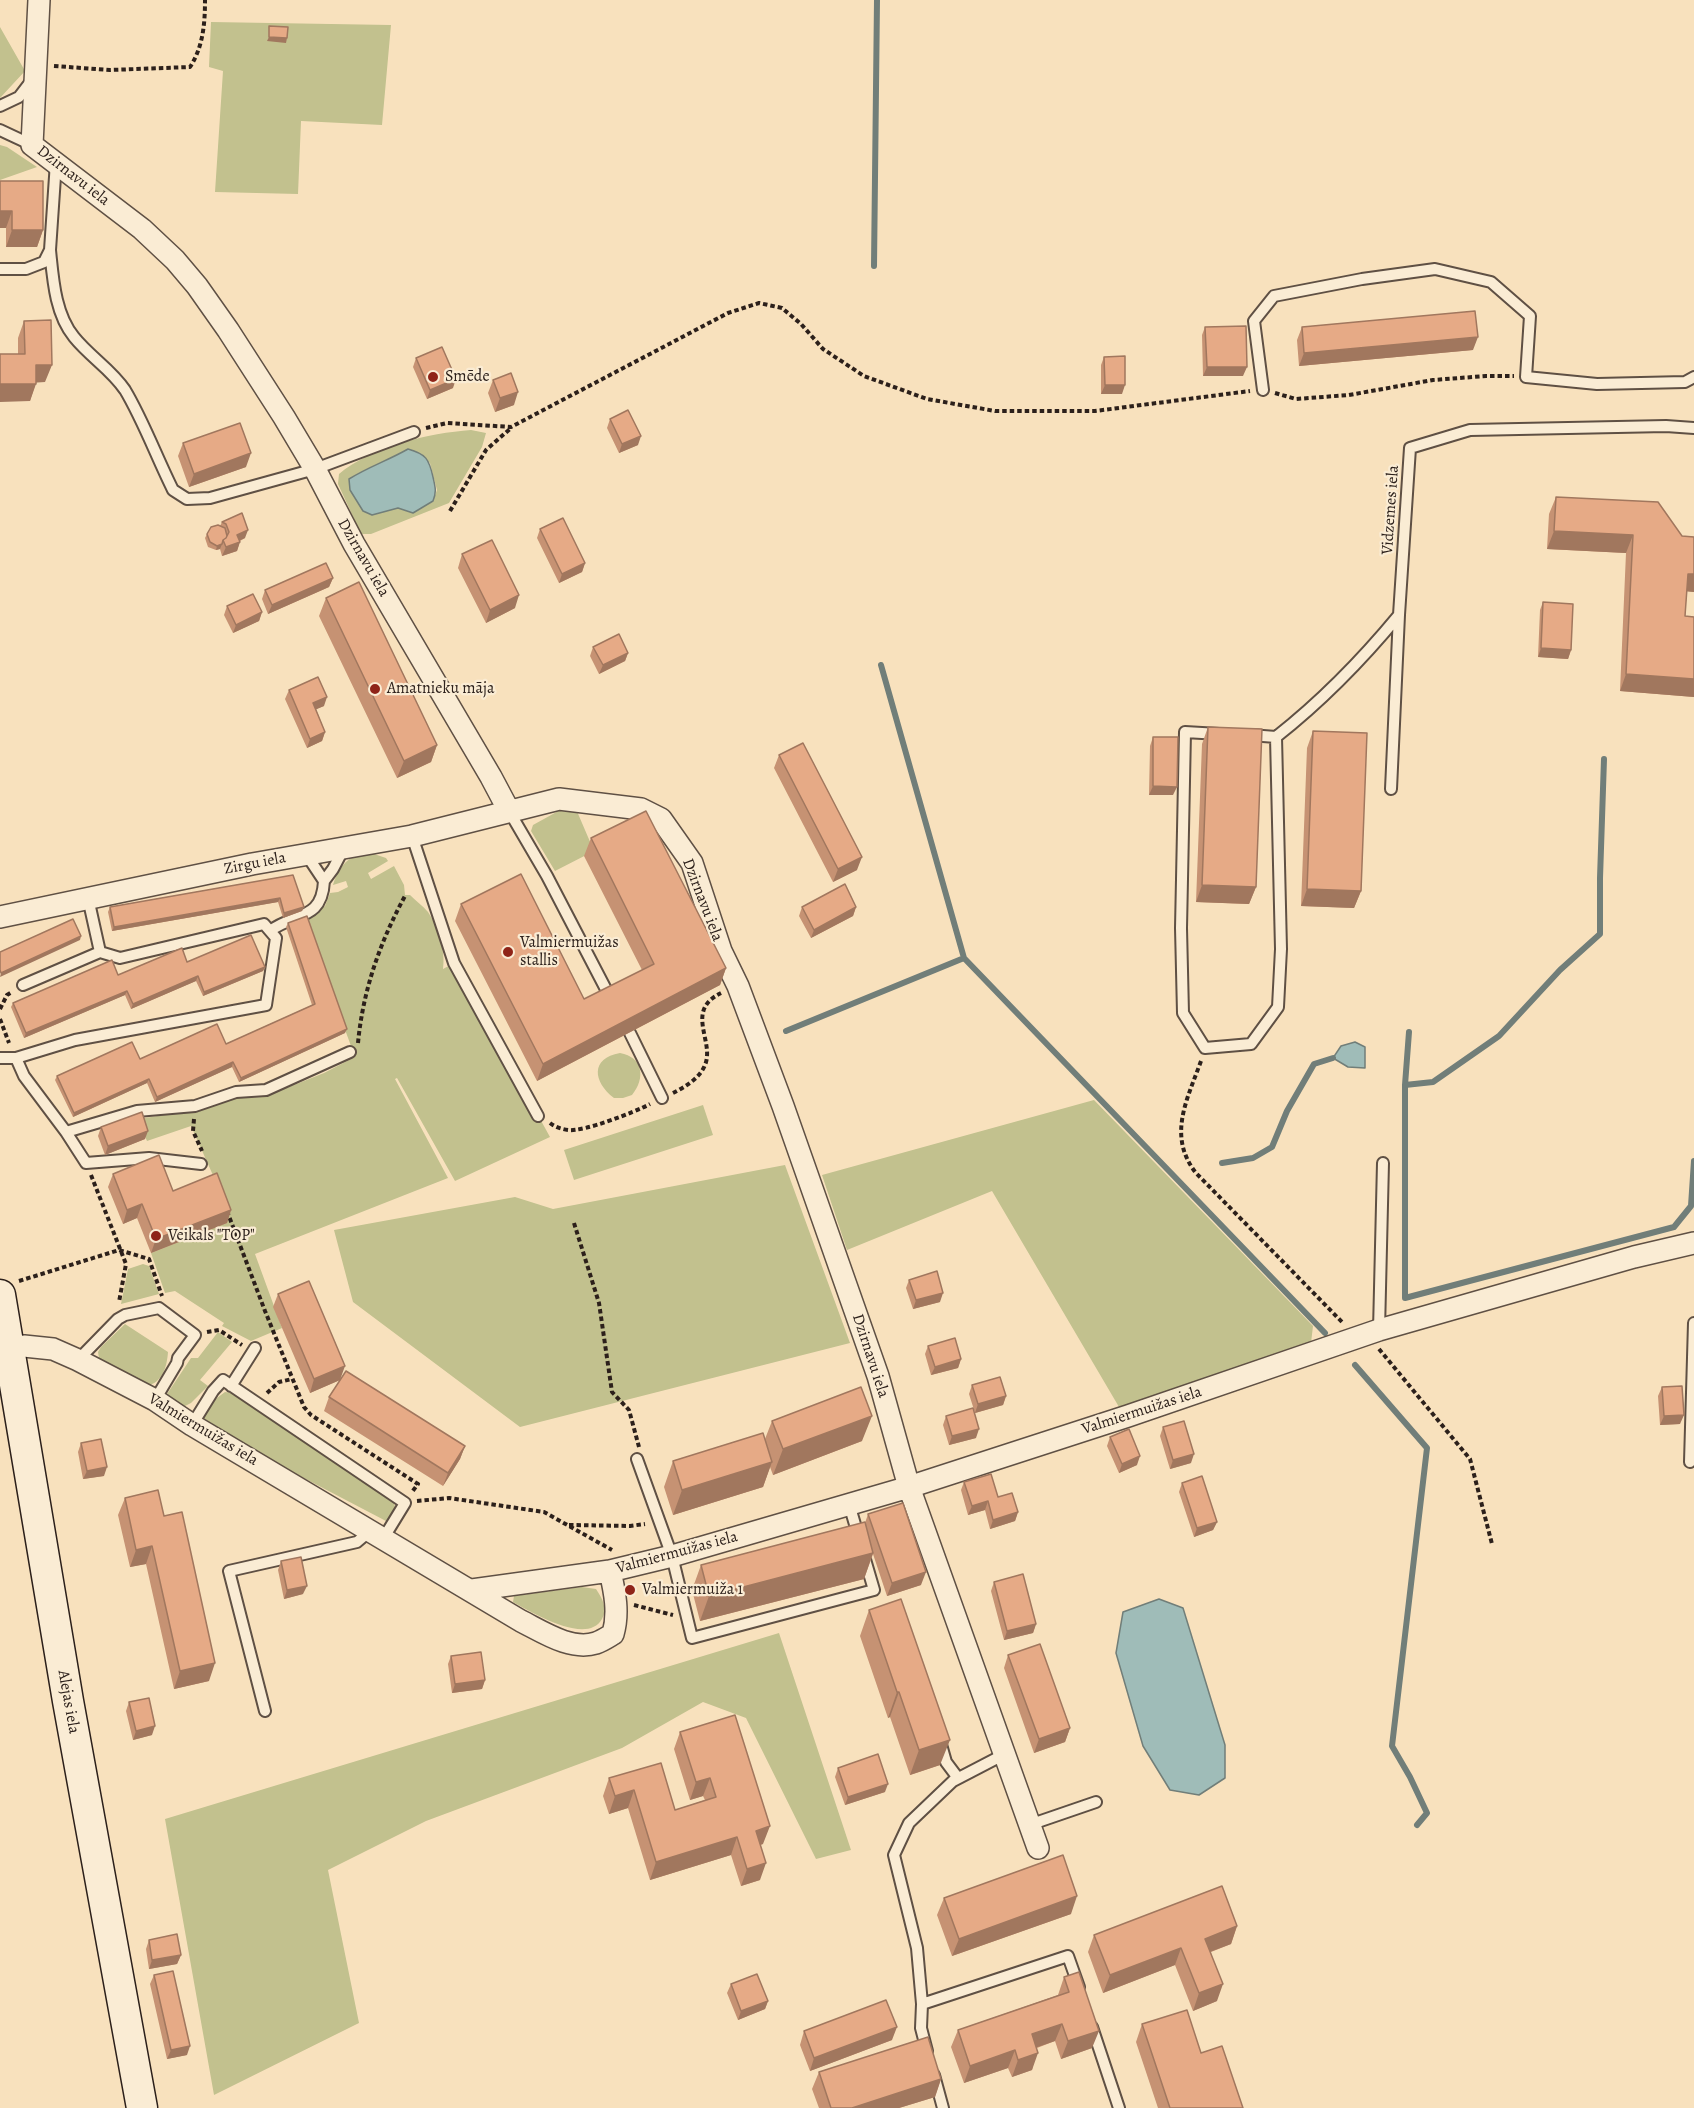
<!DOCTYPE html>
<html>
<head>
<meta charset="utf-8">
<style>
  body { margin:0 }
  canvas { display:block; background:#f8e1bd }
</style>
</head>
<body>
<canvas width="1694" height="2108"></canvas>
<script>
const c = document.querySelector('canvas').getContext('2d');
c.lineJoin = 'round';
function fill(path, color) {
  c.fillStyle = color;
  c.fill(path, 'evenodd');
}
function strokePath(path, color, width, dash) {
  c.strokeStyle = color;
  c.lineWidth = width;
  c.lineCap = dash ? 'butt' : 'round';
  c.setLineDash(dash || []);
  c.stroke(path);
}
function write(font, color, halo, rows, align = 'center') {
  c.font = font + ' Alegreya,serif';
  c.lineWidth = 4.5;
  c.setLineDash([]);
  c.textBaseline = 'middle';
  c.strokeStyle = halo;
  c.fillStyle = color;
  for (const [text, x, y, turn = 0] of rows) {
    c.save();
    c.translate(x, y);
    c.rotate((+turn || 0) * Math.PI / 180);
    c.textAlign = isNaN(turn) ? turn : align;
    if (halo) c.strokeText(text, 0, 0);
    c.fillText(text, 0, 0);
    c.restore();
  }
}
fill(new Path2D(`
  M211,22L391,25L382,125L301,121L298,194L215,192L223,71L209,67Z
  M0,27L25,71L0,98Z
  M0,145L7,147L37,167L0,180Z
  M471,430L486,433L482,447L449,503L371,534H361L338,484L339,474C371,447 429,433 471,430ZM408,449L430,463L437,490L433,501L413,512L398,508L349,479C368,467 389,461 408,449Z
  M562,809H576L594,851L555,871L531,831L533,825Z
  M359,854H374L386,858L388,861L368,873L371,879L394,866L404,885L405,895H410C415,900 423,906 428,912C438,927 446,952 443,969L454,963L550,1137L455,1181L397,1078L395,1079L448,1178L255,1254L282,1328L251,1341L222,1326L224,1323L175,1291L165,1293L151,1253L226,1223L216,1182L191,1126L147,1141L138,1121L139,1119L194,1110L237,1098L264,1097L324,1073L355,1057L305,920L325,906L330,893L338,892L348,887L346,881L333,885C337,871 345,859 359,854Z
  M620,1053C643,1057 646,1078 632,1095L623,1098H614C593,1082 590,1058 620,1053Z
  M1094,1100L1313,1326L1311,1343L1119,1407L992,1191L847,1250L822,1175Z
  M703,1105L713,1135L574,1180L564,1150Z
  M785,1165L850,1343L520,1427L353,1302L334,1230L515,1197L553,1209Z
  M143,1264L149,1266L159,1294L121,1304L128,1269Z
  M125,1324L168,1352C167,1366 163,1383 146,1386L99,1358L98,1352L101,1347Z
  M218,1332L232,1342L200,1380L208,1386L191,1403L183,1407L169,1400L167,1394L191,1358H198Z
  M225,1392L232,1393L389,1494C398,1503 396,1515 386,1521L298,1475L203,1420C205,1407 215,1399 225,1392Z
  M582,1587L596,1589C602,1598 608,1608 602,1619C587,1646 531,1612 513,1602L514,1596Z
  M779,1633L851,1850L816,1859L746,1718L703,1702L622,1748L426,1821L328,1870L359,2023L214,2095L165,1819Z`), '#c2c18e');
const water = new Path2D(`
  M408,449C426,454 429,459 433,477C435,487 437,491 433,501L413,513L398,508L372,515L363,511L350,490L349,479C368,467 389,460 408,449Z
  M1355,1042L1365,1047V1068L1348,1067L1333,1058L1341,1046Z
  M1159,1599L1183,1608L1225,1745V1778L1199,1795L1170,1790L1143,1746L1116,1653L1123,1612Z`);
fill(water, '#9fbcb8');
strokePath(water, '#717e79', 1.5);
strokePath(new Path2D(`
  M874,266L877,0
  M881,665L964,958L1325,1333
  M786,1031L964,958
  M1409,1032L1405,1085V1298L1674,1227L1691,1206L1694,1161
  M1405,1085L1433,1082L1499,1036L1560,970L1600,934V878L1604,759
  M1222,1163L1253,1158L1272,1147L1287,1111L1314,1064L1333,1058
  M1355,1365L1427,1448L1392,1746L1410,1777L1427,1813L1417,1825`), '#717e79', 6);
const lane = new Path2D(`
  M0,106L19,97L32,80
  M0,130L32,145
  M50,250C53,279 55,314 74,337C90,357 111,369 125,390C143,420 157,458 173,490L187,499L210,498L315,469L414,432
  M0,269H26L44,262L50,250L56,162
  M1263,390L1254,321L1274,296L1362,279L1435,269L1491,282L1530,316L1526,377L1597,384L1685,382L1694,377
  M1219,734L1185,732L1181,928L1183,1013L1205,1048L1251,1044L1278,1007L1281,949L1276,737C1323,700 1361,661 1399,615
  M1250,735L1276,737
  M1391,789L1399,615L1410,448L1470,430L1666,426L1694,428
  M509,811L547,876L611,999
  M412,836L454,963L538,1116
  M324,881L333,869L344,848
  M270,931C295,912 322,921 324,881L306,854
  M23,985L100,952
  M630,1033L662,1098
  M0,1058H16L75,1040L266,1005L276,938L264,924L120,958L100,952L88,898
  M16,1058L24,1076L66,1132L86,1163L149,1158L201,1164
  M66,1132L137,1111L195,1106L236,1092L266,1090L350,1052
  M1379,1330L1383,1163
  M78,1360L118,1319L125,1315L159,1308L195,1335L178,1358L177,1363L155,1400
  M231,1386L255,1348
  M192,1425L213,1391L223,1380L405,1503L383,1539
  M637,1459L672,1556L692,1638L874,1590L864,1556
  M1690,1462L1694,1323
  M849,1504L859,1538
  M265,1711L229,1571L357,1542L370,1531
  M940,1741L946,1762L958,1778
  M1003,1755L953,1781L909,1823L894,1855L917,1948L922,2004L1068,1956L1079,1987
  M1029,1825L1096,1802
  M922,2004L921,2028L927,2051
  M1092,2027L1119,2108
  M934,2075L943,2108`);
const street = new Path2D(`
  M39,0L32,145L142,229L175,260L197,286L228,330L284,417L315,469L354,544L491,777L509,811
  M0,917L252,864L412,836L559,799L641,809L661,819L692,863L721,951L738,986L783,1106L878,1376L909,1487L1038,1848
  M9,1349L24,1346L53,1349L78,1360L155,1400L192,1425L521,1621C543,1632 571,1651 596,1643C602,1641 608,1637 613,1634C619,1613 615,1593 610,1571
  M472,1590L610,1571L672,1556L909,1487L1128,1416L1379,1330L1634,1257L1694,1243`);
const secondary = new Path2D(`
  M0,1295L68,1701L142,2108`);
strokePath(lane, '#5f5044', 14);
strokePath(street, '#5f5044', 24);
strokePath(secondary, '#2c201b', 33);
strokePath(new Path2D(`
  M54,66L110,70L190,67C203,47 205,24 205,0
  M1275,393L1296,399L1349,395L1433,380L1486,376H1514
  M426,428L447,423L511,427L728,313L759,303L782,308L801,324L823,349L864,376L927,399L995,411H1095L1250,391
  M450,511L486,450L511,428
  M0,1009L7,995L12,992
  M0,1019L9,1043
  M358,1043C363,990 380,942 405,896
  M1201,1061C1187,1100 1167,1136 1196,1173L1342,1322
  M673,1093C685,1087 700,1078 705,1065C715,1041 684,1011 721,993
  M194,1119L193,1131L202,1151
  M550,1123C555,1127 561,1129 568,1130C584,1132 635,1112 650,1104
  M91,1175L126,1264L119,1302
  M227,1211L265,1311L304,1407L311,1415L418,1484L412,1492
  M574,1223L599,1303L612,1392L629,1410L639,1447
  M19,1281L119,1250L149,1259L162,1296
  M207,1332L219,1330L242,1345
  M1379,1349L1470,1459L1492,1544
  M267,1393L279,1382L292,1379
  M417,1501L449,1498L544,1512L612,1550
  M569,1525L630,1526L645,1524
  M634,1605L673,1615`), '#2c201b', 4, [4.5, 3]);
strokePath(lane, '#faecd4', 10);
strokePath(street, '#faecd4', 21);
strokePath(secondary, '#faecd4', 30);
fill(new Path2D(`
  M0,181L43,230L37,247H6V228H0Z
  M24,321L45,382H36L30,401L18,354V338Z
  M1205,327L1243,376H1203L1202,335Z
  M1302,327L1473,350L1299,366L1297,340Z
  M1104,357L1122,394H1101V365Z
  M416,358L453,388L427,399L413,367Z
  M493,380L514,405L495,412L488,393Z
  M610,419L638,445L619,453L607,428Z
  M183,443L246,467L189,487L178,456Z
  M1556,497L1682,536L1694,537V592L1687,591L1685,616L1694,617V697L1620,691L1626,553L1547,549L1549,514Z
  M242,513L245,538L240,541L237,551L222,556L220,549L216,550L208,547L205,538L207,534L220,526L222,522Z
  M540,529L585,563L582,572L559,583L537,538Z
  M462,554L515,608L486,623L458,568Z
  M333,578L329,587L268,614L262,599L265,590Z
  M326,598L437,745L431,762L397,778L319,616Z
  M1543,602L1571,650L1568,659L1538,657L1540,610Z
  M227,606L262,612L259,621L233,633L224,615Z
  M593,647L628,653L625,661L599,674L590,656Z
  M289,690L324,706L316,709L325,732L322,741L307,748L285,699Z
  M1208,727L1256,887L1249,904L1196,902L1202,744Z
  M1313,731L1361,891L1354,908L1301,906L1307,748Z
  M1153,737L1173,795H1149L1150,746Z
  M779,755L857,870L833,882L774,768Z
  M591,838L726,968L720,985L537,1081L455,921L461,904L584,999L642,970L584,856Z
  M293,875L304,907L302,911L283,918L278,902L112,931L108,912L110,907Z
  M802,907H856L853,916L811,938L799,916Z
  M288,923L345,1033L239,1082L232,1067L155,1102L147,1083L73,1117L55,1080L57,1076L140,1059L226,1044L312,1005L286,927Z
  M187,962L265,967L263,971L203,996L196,981L131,1009L125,995L24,1038L11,1007L13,1003L118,975Z
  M101,1127L145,1139L105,1155L98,1136Z
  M113,1174L173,1191L231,1210L227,1223L151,1253L137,1218L123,1224L108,1187Z
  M909,1280L940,1302L913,1309L906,1288Z
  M278,1294L341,1379L465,1446L460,1459L443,1486L324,1411L329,1397L340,1380L310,1393L273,1307Z
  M928,1346L961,1359L958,1368L931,1375L925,1354Z
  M972,1385L1006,1396L1003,1405L975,1413L969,1394Z
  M1662,1387L1680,1424L1660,1425L1658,1396Z
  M946,1416L976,1438L949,1445L943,1425Z
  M772,1421L862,1441L773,1475L770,1467L763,1487L673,1515L664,1487L673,1461L765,1439Z
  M1163,1427L1191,1463L1170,1469L1160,1436Z
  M1110,1437L1137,1465L1119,1473L1107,1446Z
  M81,1443L104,1476L83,1479L78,1452Z
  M964,1482L998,1497L1018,1512L1015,1521L990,1529L985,1510L968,1515L961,1490Z
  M1182,1483L1217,1522L1213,1530L1194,1537L1179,1492Z
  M125,1498L164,1516L209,1681L174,1689L146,1564L130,1567L118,1515Z
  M868,1514L921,1585L887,1596L873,1554L864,1579L700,1621L692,1590L701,1565L865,1523Z
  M281,1561L303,1594L284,1599L278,1570Z
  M994,1582L1036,1624L1033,1633L1004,1640L991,1591Z
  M869,1610L940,1765L910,1775L890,1717L888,1718L860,1636Z
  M1008,1655L1070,1728L1065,1742L1034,1753L1004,1668Z
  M451,1656L485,1680L482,1689L452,1693L448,1664Z
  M129,1702L152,1735L133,1740L126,1711Z
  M680,1732L763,1844L760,1845V1880L741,1886L731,1855L650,1880L628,1808L609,1814L603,1796L609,1778L675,1810L705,1800L703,1796L690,1800L674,1749Z
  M838,1768L885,1792L845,1805L835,1777Z
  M944,1898L1071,1914L952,1956L937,1915Z
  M1237,1926L1231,1944L1211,1952L1217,2001L1193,2011L1175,1965L1103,1993L1088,1952L1094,1935Z
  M149,1940L181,1955L177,1964L149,1969L146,1949Z
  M154,1975L187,2055L167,2059L150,1984Z
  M1064,1977L1092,2048L1061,2059L1055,2041L1037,2048L1032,2070L1012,2077L1008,2068L964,2083L951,2047L958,2030L1058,1995Z
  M731,1984L768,2001L765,2009L738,2020L727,1993Z
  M1142,2024L1201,2053L1243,2108H1158L1136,2042Z
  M804,2031L892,2040L810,2071L800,2045Z
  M819,2072L941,2079L935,2097L899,2108H819L812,2089Z`), '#c69273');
fill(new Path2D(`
  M269,37L287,38L286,43L267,41Z
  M0,211H12L6,228H0Z
  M12,230H43L37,247H6Z
  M1478,337L1473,350L1299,366L1304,353Z
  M36,365H52L45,382L30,383Z
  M1207,367H1247L1243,376H1203Z
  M456,379L453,388L427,399L430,390Z
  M0,384H36L30,401L0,402Z
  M1105,385H1125L1122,394H1101Z
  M518,392L514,405L495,412L500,398Z
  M641,436L638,445L619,453L622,444Z
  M251,453L246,467L189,487L194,474Z
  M248,530L245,538L234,543L237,535Z
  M1554,531L1633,535L1626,553L1547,549Z
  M240,542L237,551L222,556L226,547Z
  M222,544L220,549L216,550L217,546Z
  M585,563L582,572L559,583L562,574Z
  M1688,574H1694V592L1682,591Z
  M333,578L329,587L268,614L272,605Z
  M519,595L515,608L486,623L490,610Z
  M262,612L259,621L233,633L236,625Z
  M1541,648L1571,650L1568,659L1538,657Z
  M628,653L625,661L599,674L603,665Z
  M1626,674L1694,679V697L1620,691Z
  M327,697L324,706L310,712L313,703Z
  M325,732L322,741L307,748L310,739Z
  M437,745L431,762L397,778L404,761Z
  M1153,786L1177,787L1173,795H1149Z
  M862,857L857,870L833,882L838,869Z
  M1202,885L1256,887L1249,904L1196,902Z
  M1307,889L1361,891L1354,908L1301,906Z
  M280,898L278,902L112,931L114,927Z
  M304,907L302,911L283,918L284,913Z
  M856,907L853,916L811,938L814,930Z
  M81,936L80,940L0,977L1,973Z
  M265,967L263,971L203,996L204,992Z
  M726,968L720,985L537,1081L543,1064Z
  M198,976L196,981L131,1009L133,1004Z
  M127,991L125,995L24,1038L26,1033Z
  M347,1029L345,1033L239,1082L241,1078Z
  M233,1062L232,1067L155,1102L157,1097Z
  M149,1079L147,1083L73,1117L74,1113Z
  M148,1131L145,1139L105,1155L108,1146Z
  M142,1204L137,1218L123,1224L127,1210Z
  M231,1210L227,1223L151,1253L156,1239Z
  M943,1293L940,1302L913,1309L916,1300Z
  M961,1359L958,1368L931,1375L935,1367Z
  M345,1366L340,1380L310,1393L314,1379Z
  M1006,1396L1003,1405L975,1413L978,1404Z
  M1684,1415L1680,1424L1660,1425L1664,1416Z
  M872,1416L862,1441L773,1475L783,1449Z
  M979,1429L976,1438L949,1445L952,1436Z
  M465,1446L460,1459L443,1486L448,1473Z
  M1194,1454L1191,1463L1170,1469L1173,1460Z
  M1140,1456L1137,1465L1119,1473L1122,1464Z
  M772,1462L763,1487L673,1515L682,1490Z
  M107,1467L104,1476L83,1479L87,1471Z
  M988,1501L985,1510L968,1515L972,1506Z
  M1018,1512L1015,1521L990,1529L993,1520Z
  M1217,1522L1213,1530L1194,1537L1197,1528Z
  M152,1546L146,1564L130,1567L136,1550Z
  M873,1553L864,1579L700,1621L709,1596Z
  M926,1572L921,1585L887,1596L892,1583Z
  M307,1586L303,1594L284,1599L287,1590Z
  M1036,1624L1033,1633L1004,1640L1007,1631Z
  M215,1663L209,1681L174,1689L180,1671Z
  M485,1680L482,1689L452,1693L455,1684Z
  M897,1692H899L890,1717L888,1718Z
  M155,1726L152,1735L133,1740L136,1731Z
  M1070,1728L1065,1742L1034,1753L1039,1739Z
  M950,1740L940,1765L910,1775L919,1750Z
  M710,1778L703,1796L690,1800L696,1782Z
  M888,1784L885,1792L845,1805L848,1797Z
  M634,1790L628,1808L609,1814L615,1796Z
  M770,1826L763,1844L750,1848L756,1831Z
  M737,1837L731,1855L650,1880L656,1862Z
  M766,1863L760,1880L741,1886L747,1869Z
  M1077,1896L1071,1914L952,1956L959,1939Z
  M1237,1926L1231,1944L1199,1956L1205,1939Z
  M1181,1948L1175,1965L1103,1993L1110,1975Z
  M181,1955L177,1964L149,1969L152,1960Z
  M1223,1984L1217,2001L1193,2011L1199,1993Z
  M768,2001L765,2009L738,2020L741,2011Z
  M1062,2024L1055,2041L1026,2051L1032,2034Z
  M897,2027L892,2040L810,2071L814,2058Z
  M1099,2031L1092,2048L1061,2059L1068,2041Z
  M190,2046L187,2055L167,2059L171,2050Z
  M1015,2050L1008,2068L964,2083L970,2066Z
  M1038,2053L1032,2070L1012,2077L1018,2060Z
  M941,2079L935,2097L899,2108H852Z`), '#a1775e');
const building = new Path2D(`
  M269,26L288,27L287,38L269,37Z
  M0,181H43V230H12V211H0Z
  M1475,311L1478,337L1304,353L1302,327Z
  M51,320L52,365H36V384H0V354H25L24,321Z
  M1246,326L1247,367H1207L1205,327Z
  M442,347L456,379L430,390L416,358Z
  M1125,356V385H1105L1104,357Z
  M511,373L518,392L500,398L493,380Z
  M628,410L641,436L622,444L610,419Z
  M240,423L251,453L194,474L183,443Z
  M1556,497L1658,502L1682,536L1694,537V574H1688L1685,616L1694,617V679L1626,674L1633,535L1554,531Z
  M242,513L248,530L237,535L240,542L226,547L223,540L226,538L229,532L226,524L222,522Z
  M563,518L585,563L562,574L540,529Z
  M218,525L225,528L227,536L226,538L223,540L222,544L217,546L210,542L207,534L211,527Z
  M492,540L519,595L490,610L462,554Z
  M326,563L333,578L272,605L265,590Z
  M359,582L437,745L404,761L326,598Z
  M253,594L262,612L236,625L227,606Z
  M1543,602L1573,604L1571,650L1541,648Z
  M619,634L628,653L603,665L593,647Z
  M318,677L327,697L313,703L325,732L310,739L289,690Z
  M1208,727L1262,729L1256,887L1202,885Z
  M1313,731L1367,733L1361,891L1307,889Z
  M1153,737H1178L1177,787L1153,786Z
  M803,743L862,857L838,869L779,755Z
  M646,811L726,968L543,1064L461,904L521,874L584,999L654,964L591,838Z
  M293,875L304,907L284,913L280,898L114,927L110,907Z
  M845,884L856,907L814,930L802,907Z
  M307,916L347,1029L241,1078L233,1062L157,1097L149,1079L74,1113L57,1076L132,1042L140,1059L217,1024L226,1044L315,1004L288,923Z
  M73,919L81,936L1,973L0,970V952Z
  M251,935L265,967L204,992L198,976L133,1004L127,991L26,1033L13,1003L112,960L118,975L182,948L187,962Z
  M142,1112L148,1131L108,1146L101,1127Z
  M159,1155L173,1191L217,1173L231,1210L156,1239L142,1204L127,1210L113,1174Z
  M937,1271L943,1293L916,1300L909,1280Z
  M309,1281L345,1366L314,1379L278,1294Z
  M955,1338L961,1359L935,1367L928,1346Z
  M346,1371L465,1446L448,1473L329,1397Z
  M1000,1377L1006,1396L978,1404L972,1385Z
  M1682,1386L1684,1415L1664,1416L1662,1387Z
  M861,1387L872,1416L783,1449L772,1421Z
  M973,1408L979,1429L952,1436L946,1416Z
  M1184,1421L1194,1454L1173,1460L1163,1427Z
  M1129,1429L1140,1456L1122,1464L1110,1437Z
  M763,1433L772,1462L682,1490L673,1461Z
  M101,1439L107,1467L87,1471L81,1443Z
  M991,1474L998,1497L1012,1493L1018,1512L993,1520L988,1501L972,1506L964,1482Z
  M1202,1476L1217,1522L1197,1528L1182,1483Z
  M158,1490L164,1516L182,1512L215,1663L180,1671L152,1546L136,1550L125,1498Z
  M903,1503L926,1572L892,1583L868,1514Z
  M865,1522L873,1553L709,1596L701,1565Z
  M301,1557L307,1586L287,1590L281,1561Z
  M1023,1574L1036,1624L1007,1631L994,1582Z
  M901,1599L950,1740L919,1750L899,1692H897L869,1610Z
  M1040,1644L1070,1728L1039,1739L1008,1655Z
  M481,1652L485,1680L455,1684L451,1656Z
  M149,1698L155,1726L136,1731L129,1702Z
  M735,1715L770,1826L756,1831L766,1863L747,1869L737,1837L656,1862L634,1790L615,1796L609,1778L661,1763L675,1810L716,1797L710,1778L696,1782L680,1732Z
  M878,1754L888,1784L848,1797L838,1768Z
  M1063,1855L1077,1896L959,1939L944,1898Z
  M1222,1886L1237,1926L1205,1939L1223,1984L1199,1993L1181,1948L1110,1975L1094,1935Z
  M177,1934L181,1955L152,1960L149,1940Z
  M173,1971L190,2046L171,2050L154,1975Z
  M1079,1972L1099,2031L1068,2041L1062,2024L1032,2034L1038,2053L1018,2060L1015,2050L970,2066L958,2030L1069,1992L1064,1977Z
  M757,1974L768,2001L741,2011L731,1984Z
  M886,2000L897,2027L814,2058L804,2031Z
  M1187,2010L1201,2053L1222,2046L1243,2108H1170L1142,2024Z
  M928,2037L941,2079L852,2108H831L819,2072Z`);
fill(building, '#e6aa86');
strokePath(building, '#a1775e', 1.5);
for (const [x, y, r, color] of [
  [433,377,6,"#8f2418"],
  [375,689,6,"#8f2418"],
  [508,952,6,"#8f2418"],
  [156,1236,6,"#8f2418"],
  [630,1590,6,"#8f2418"]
]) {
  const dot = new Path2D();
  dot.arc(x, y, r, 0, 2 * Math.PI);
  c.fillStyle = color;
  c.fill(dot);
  strokePath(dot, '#faecd4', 2);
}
write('16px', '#2c201b', '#faecd4', [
  ["Dzirnavu iela",73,176,38],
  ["Vidzemes iela",1391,510,-86],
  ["Dzirnavu iela",363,558,60],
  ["Zirgu iela",255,864,-11],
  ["Dzirnavu iela",702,900,69],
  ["Dzirnavu iela",870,1356,72],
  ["Valmiermuižas iela",1142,1411,-18],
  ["Valmiermuižas iela",203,1430,31],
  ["Valmiermuižas iela",677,1553,-15],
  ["Alejas iela",68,1702,80]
]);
write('16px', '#2c201b', '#faecd4', [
  ["Smēde",445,377],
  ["Amatnieku māja",387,689],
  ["Valmiermuižas",520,943],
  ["stallis",520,961],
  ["Veikals \"TOP\"",168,1236],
  ["Valmiermuiža 1",642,1590]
], 'left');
</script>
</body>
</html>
